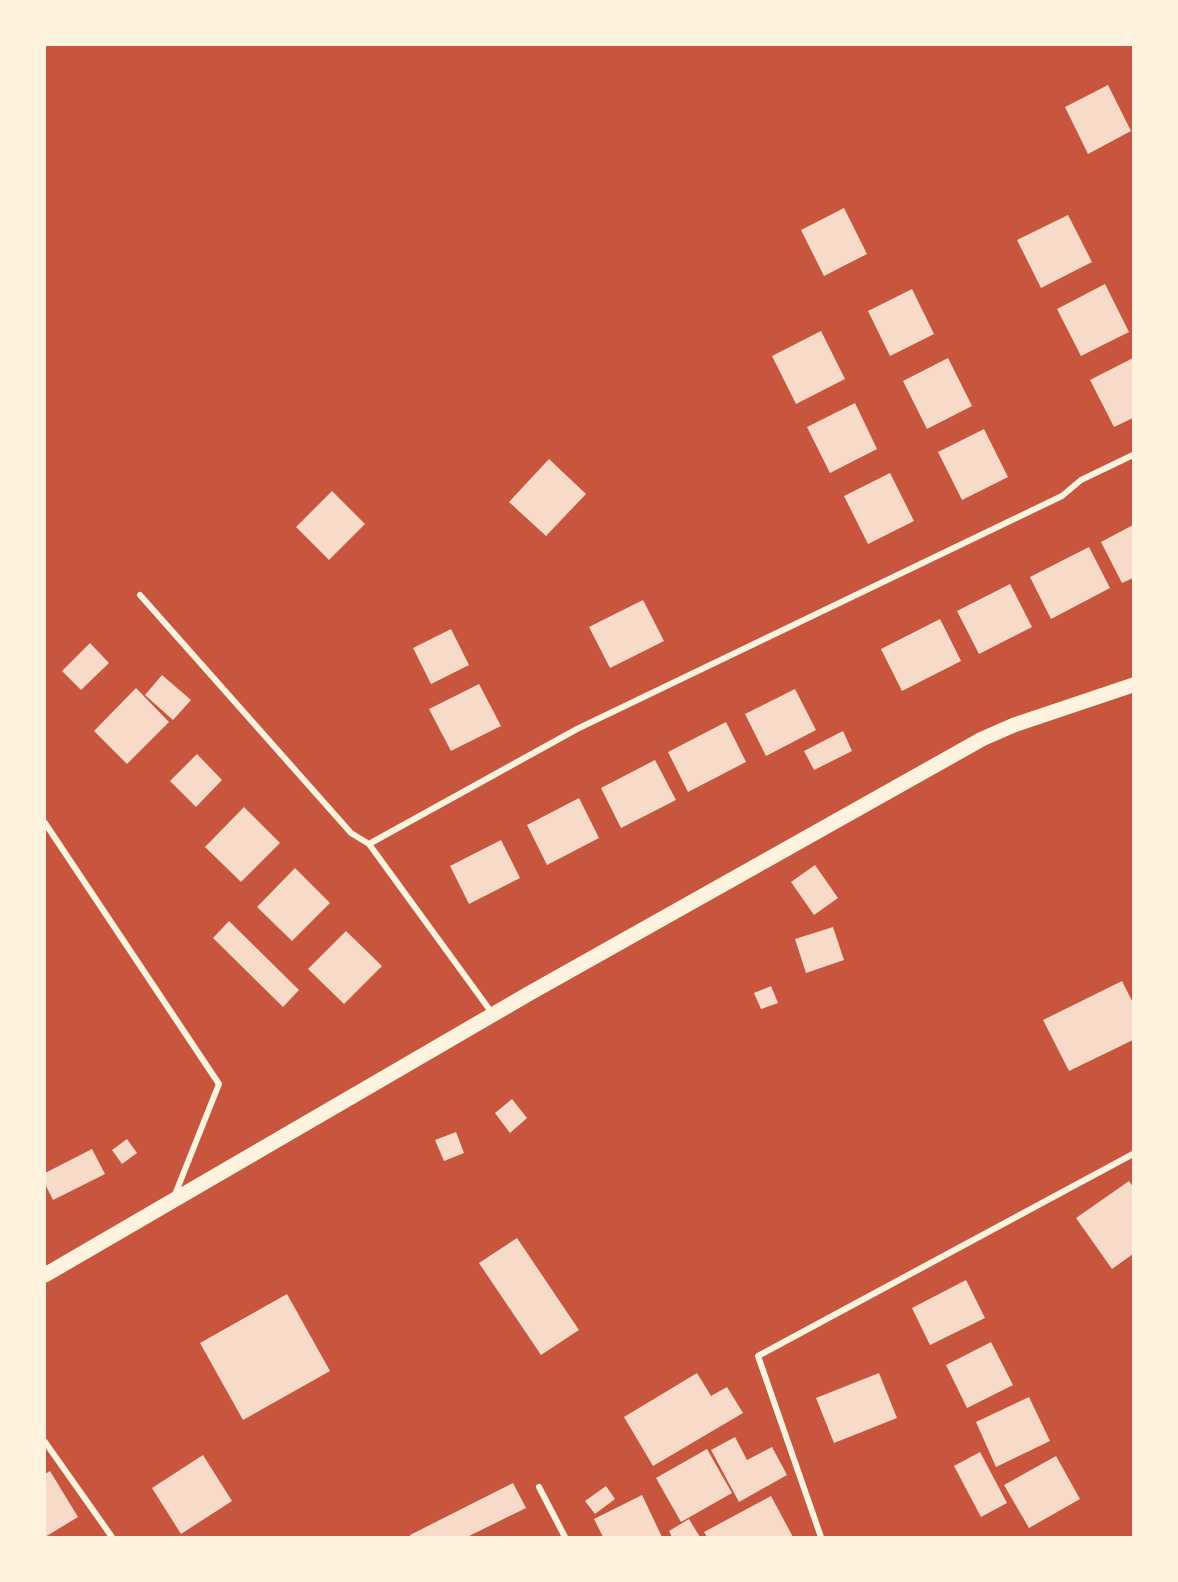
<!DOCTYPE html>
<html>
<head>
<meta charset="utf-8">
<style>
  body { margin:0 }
  #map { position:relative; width:1178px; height:1582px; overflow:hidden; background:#c8553d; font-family:Figtree,sans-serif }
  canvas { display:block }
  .frame { position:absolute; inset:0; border:46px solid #fff3e0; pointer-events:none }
</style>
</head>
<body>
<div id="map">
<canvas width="1178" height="1582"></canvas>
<div class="frame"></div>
</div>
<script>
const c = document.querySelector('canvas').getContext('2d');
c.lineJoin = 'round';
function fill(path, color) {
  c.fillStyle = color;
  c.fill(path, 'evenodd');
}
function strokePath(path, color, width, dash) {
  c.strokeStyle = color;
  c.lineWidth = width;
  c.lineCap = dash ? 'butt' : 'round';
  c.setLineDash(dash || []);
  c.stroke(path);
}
fill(new Path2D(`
  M1108,85L1131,131L1088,154L1065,107Z
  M844,208L867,254L824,276L801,230Z
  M1068,215L1092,262L1041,288L1017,240Z
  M1105,284L1129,332L1081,356L1057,309Z
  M912,289L934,334L890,356L868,311Z
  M821,331L845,379L796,404L772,356Z
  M948,358L972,406L927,429L903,381Z
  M1133,358V418L1114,427L1090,380Z
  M855,403L877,449L830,473L807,427Z
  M984,429L1008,477L962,500L938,452Z
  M549,459L586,494L546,536L509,502Z
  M890,473L914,521L868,544L844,496Z
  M332,491L365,524L329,560L296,527Z
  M1133,525V578L1122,583L1101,542Z
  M1089,547L1110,588L1051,619L1030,577Z
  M1010,584L1032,627L979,654L957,611Z
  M643,600L664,641L610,668L589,627Z
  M940,619L961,661L902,691L881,649Z
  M451,629L469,665L431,684L413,648Z
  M90,643L109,663L81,690L62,671Z
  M162,675L191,700L173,720L145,695Z
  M479,684L501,726L451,751L429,709Z
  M136,688L169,722L127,764L94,731Z
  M795,689L816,730L766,756L745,714Z
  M726,722L746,762L688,792L668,752Z
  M843,731L852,751L814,770L804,751Z
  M197,754L222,780L196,807L170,781Z
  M655,760L676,800L621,828L601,788Z
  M579,798L599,838L547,865L527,825Z
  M244,807L280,843L241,882L205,847Z
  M501,840L520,878L469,904L450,866Z
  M815,865L838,898L814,915L791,882Z
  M295,868L330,903L292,941L257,907Z
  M229,921L299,990L283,1007L213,938Z
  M833,927L844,960L806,973L795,939Z
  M346,931L382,966L344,1004L308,969Z
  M1122,981L1133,1003V1040L1069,1071L1043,1020Z
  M771,986L778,1003L761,1009L754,993Z
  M512,1099L527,1118L510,1133L495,1113Z
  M456,1132L464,1153L444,1161L435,1140Z
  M127,1139L137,1153L122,1164L112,1150Z
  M92,1149L105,1174L53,1200L45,1184V1173Z
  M1129,1181L1133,1187V1254L1112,1269L1076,1218Z
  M517,1238L579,1330L541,1355L479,1263Z
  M966,1280L985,1318L930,1345L912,1308Z
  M287,1294L330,1371L243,1420L200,1343Z
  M991,1342L1013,1385L967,1408L946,1365Z
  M697,1373L711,1396L727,1387L743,1413L653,1466L624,1417Z
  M879,1373L897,1418L834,1443L816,1398Z
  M1029,1397L1050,1441L996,1467L976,1422Z
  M735,1437L747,1460L772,1447L787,1475L739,1502L711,1450Z
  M707,1449L732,1493L681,1522L656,1478Z
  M980,1452L1007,1503L981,1517L954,1466Z
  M203,1455L232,1501L181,1534L152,1488Z
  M1056,1456L1080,1499L1029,1528L1004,1485Z
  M50,1471L78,1517L45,1537V1474Z
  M513,1483L526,1508L467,1537H411L410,1535Z
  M606,1486L615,1499L595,1514L585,1501Z
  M642,1495L662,1537H603L594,1519Z
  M771,1496L793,1537H707L704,1532Z
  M689,1519L700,1537H672L669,1531Z`), '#f7dbc8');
strokePath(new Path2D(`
  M140,595L351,833L369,844L492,1013
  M45,823L219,1084L174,1197
  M369,844L577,729L1062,496L1081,480L1133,455
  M45,1442L112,1537
  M539,1487L565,1537
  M821,1537L758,1356L1133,1154`), '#fff3e0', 6);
strokePath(new Path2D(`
  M45,1275L530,993L982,739L1014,725L1133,685`), '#fff3e0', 15);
</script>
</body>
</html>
